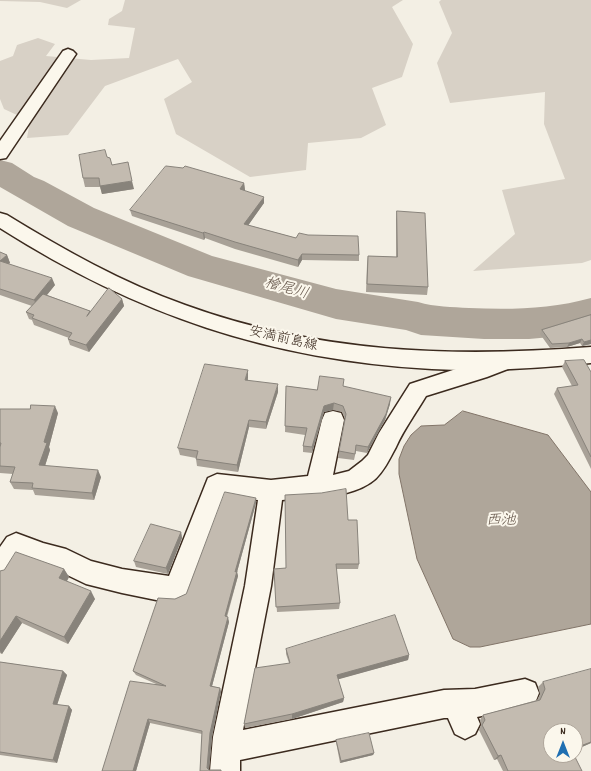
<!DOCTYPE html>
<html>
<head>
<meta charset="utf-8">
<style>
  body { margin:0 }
  #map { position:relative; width:591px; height:771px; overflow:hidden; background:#f3efe4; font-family:Dekko,sans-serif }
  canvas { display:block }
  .north { position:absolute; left:543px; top:723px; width:40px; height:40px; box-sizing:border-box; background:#fbf7ec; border:1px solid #aea59a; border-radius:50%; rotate:0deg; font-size:11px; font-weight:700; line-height:16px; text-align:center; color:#3b2a1e }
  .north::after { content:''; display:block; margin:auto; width:14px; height:18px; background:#1f6fb2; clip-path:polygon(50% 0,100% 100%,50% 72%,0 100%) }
</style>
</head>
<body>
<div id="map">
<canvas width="591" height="771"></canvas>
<div class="north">N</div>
</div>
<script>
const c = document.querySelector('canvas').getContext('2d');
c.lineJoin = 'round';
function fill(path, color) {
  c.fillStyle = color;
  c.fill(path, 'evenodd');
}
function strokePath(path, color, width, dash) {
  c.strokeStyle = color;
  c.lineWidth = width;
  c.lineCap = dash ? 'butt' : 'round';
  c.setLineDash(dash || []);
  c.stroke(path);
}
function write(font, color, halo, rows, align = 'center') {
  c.font = font + ' Dekko,"Klee One",sans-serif';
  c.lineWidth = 4;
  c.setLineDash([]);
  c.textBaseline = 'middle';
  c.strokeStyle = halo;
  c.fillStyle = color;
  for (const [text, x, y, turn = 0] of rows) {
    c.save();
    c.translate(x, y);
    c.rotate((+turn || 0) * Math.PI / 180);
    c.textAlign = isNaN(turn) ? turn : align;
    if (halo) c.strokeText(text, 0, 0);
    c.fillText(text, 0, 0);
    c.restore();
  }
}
fill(new Path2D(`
  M0,0H81L67,8L40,2L0,1Z
  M125,0H403L392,7L413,44L402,77L372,88L386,125L361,138L308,143L306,170L250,177L176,134L164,99L192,82L178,59L105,86L68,135L27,138L30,121L4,109L0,99V61L13,56L17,45L38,38L55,44L46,56L91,60L129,58L135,28L108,25L109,19L122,11Z
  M441,0H591V260L582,263L473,271L515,234L502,190L565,179L544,124L545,92L450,103L437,63L452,33L439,2Z`), '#d8d1c6');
const water = new Path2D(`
  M463,411L548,435L591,492V624L480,647H470L453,639L417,559L399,474V459L404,446L411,435L421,426L444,425Z`);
fill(water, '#afa69a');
strokePath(water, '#817468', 1);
fill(new Path2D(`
  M0,160L12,163L34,177L44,181L94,208L212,256L336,289L418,302C435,307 452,307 469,308C511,310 551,309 591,298V328L551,337L529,339H484L421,335L406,330L336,319L188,276L68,226L0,187Z`), '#afa69a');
const minor = new Path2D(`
  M68,49L73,51L76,54L6,158L0,159V141L63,51Z
  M505,353L513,355L516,361L513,367L487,377L426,396C416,413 404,429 396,447C381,475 377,485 343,494C324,499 302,498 282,500L271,586L243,730L444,690L475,689L525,679L535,683L539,693L535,703L525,707L477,717L480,724L475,734L465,739L455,734L448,718H444L240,760V771H210L213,737L245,586L258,500L225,496L186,598L177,602L161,601L122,593L86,584L61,572L21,559L9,577L0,580V547L7,537L16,533L43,543L66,549L91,561L122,569L169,576L208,478L217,474L271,480L308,476L322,420L325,413L333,411L341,413L344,420L333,475L349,471L362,461L368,455L379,433L410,384Z`);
const secondary = new Path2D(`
  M0,213L7,215C64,250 121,282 185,305C317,353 452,358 591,347V363C538,368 485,372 432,369C270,360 137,315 0,228Z`);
strokePath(minor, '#3b2a1e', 3);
strokePath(secondary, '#3b2a1e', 3);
fill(minor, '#fbf7ec');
fill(secondary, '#fbf7ec');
fill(new Path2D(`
  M107,157L110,158L112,165L134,189L102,194L100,187H85L83,178Z
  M244,183L245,190L244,191L264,203L248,225L359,255V261L302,260L298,267L235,249L205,238L204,240L132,216L130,210Z
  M397,211L428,287L427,295L366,292L367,264L368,256L396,257V219Z
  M0,252L7,255L10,263L8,264L55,285L47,295L90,311L122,299L124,306L89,352L70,345L68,339L69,338L34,325L32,320L29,319L26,312L32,306L0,295Z
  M591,315V344L582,346L580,343L567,347L550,348L540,334L542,330Z
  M565,361L591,372V469L554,394L557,388L572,386L562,367Z
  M248,378V381L278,392L266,429L249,427L238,472L197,466L196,459V458L180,455L178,448Z
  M286,386L317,390L343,386L390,404L385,420L367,453L356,451L354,460L338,458L339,451L345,419L342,412L333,410L324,412L312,453L303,452V446L305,435L285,432Z
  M0,409L58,413L49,447L50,450L45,466L101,477L94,500L35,495L33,490L14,489L10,482L13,474L0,473Z
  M256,503L237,572L238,576L227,617L229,622L212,686L220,688L221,692L212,737L209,769L200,771L202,734L150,723L136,771H102L156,684L136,675L133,671L175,599L186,594Z
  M348,520L359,564L358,569H336L340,603L339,609L277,612L274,569L286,568Z
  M181,532L182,538L168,574L136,567L134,561Z
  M64,569L69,577L67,581L95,599L68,644L22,623L2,654L0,653V571Z
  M286,649L409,655L408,660L338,679L344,698L343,702L292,719L245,728L244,724L289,663L286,654Z
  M0,662L63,671L67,675L57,705L69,706L72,710L57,763L0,755Z
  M543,682L591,743L575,750V731H551L582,771H503L497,759L494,760L479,730L481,725L480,720L483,715L537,700L540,694L538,687Z
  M336,740L374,753L373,755L340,763L336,742Z`), '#a8a197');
fill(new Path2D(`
  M132,181L134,189L102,194L100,186Z
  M244,183L245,190L240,196V189Z
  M264,197V203L245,230L244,224Z
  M204,232L205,238L204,240L203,233Z
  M302,254V260L298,267V260Z
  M7,255L10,263L3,268L0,261Z
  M52,278L55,285L37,307L34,300Z
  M122,299L124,306L89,352L86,345Z
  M582,339L580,343L567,347L569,343Z
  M591,340V344L582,346L584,342Z
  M248,370V378L246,388L245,380Z
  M278,384V392L266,429V422Z
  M391,397L390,404L385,420L367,453L368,447Z
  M334,403L333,410L324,412L312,453V447L324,406Z
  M55,406L58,413L49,447L50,450L43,472L39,465L44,442Z
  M249,420V427L238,472L237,465Z
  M98,470L101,477L94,500L92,493Z
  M256,498V503L237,572L238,576L225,621V616L235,572Z
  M181,532L182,538L168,574L166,568Z
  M64,569L69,577L64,586L59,578Z
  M91,591L95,599L68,644L64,637Z
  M16,616L22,623L2,654L0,651V641Z
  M228,617L229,622L211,690L210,686Z
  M409,655L408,660L336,680L337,675Z
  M63,671L67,675L56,708L53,704Z
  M220,688L221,692L212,737L209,771L207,768L210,733Z
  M344,698L343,702L292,719V714Z
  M69,706L72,710L57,763L53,760Z
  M148,719L150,723L136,771H133Z
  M591,742V743L575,750V748Z
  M374,753L373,755L340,763L341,761Z
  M501,755L497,759L494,760L498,756Z`), '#88837b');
const building = new Path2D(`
  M105,150L107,157L110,158L112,165L128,162L132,181L100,186L99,178H83L79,155Z
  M166,166L183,168L185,166L244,183L240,189L264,197L244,224L296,238L299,233L308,235L358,236L359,255L302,254L298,260L235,242L204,232L203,233L130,210Z
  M397,211L425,213L428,287L367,284L368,256L397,257Z
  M0,252L7,255L0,261Z
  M0,261L52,278L34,300L0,289Z
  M109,288L122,299L86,345L68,339L72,333L32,318L34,315L26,312L43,294L90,311L87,316Z
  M591,315V340L584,342L582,339L569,343L552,344L542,330Z
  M584,360L591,372V457L557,388L578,385L565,361Z
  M205,364L248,370L245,380L278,384L266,422L249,420L237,465L196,459L198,451L178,448Z
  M320,376L344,379L343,386L391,397L386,414L368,447L356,445L355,454L339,451L346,414L343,406L334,403L324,406L312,447L303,446L307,428L285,426L286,386L317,390Z
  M31,405L55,406L44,442L47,443L39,465L98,470L92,493L32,488L33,483L10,482L15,467L0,466V447L1,443H0V409H30Z
  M346,489L348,520H357L359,564H336L340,603L276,607L274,569L286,568L285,495L321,493Z
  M225,492L256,498L235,572L237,571L225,616L228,617L210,686L220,688L210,733L207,768L209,770H221V771H200L202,731L148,719L133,771H102L130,681L166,686L133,671L158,598L175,599L186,594Z
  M151,524L181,532L166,568L134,561Z
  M16,552L64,569L59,578L91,591L64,637L16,616L0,641V571L4,570Z
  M395,615L409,655L337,675L344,698L292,714L244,724L255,668L290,663L286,649Z
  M0,662L63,671L53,704L69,706L53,760L0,752Z
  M591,669V742L575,748V731H551V755H574L582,771H508L501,755L498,756L482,725L485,720L483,715L540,700L545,689L543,682Z
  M369,733L374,753L341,761L336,740Z`);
fill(building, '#c3bbb0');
strokePath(building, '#88837b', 1);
write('14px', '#3b2a1e', '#fbf7ec', [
  ["安満前島線",283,340,13]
]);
write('italic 15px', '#645549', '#fbf7ec', [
  ["檜尾川",286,290,16],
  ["西池",501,522]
]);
</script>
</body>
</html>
